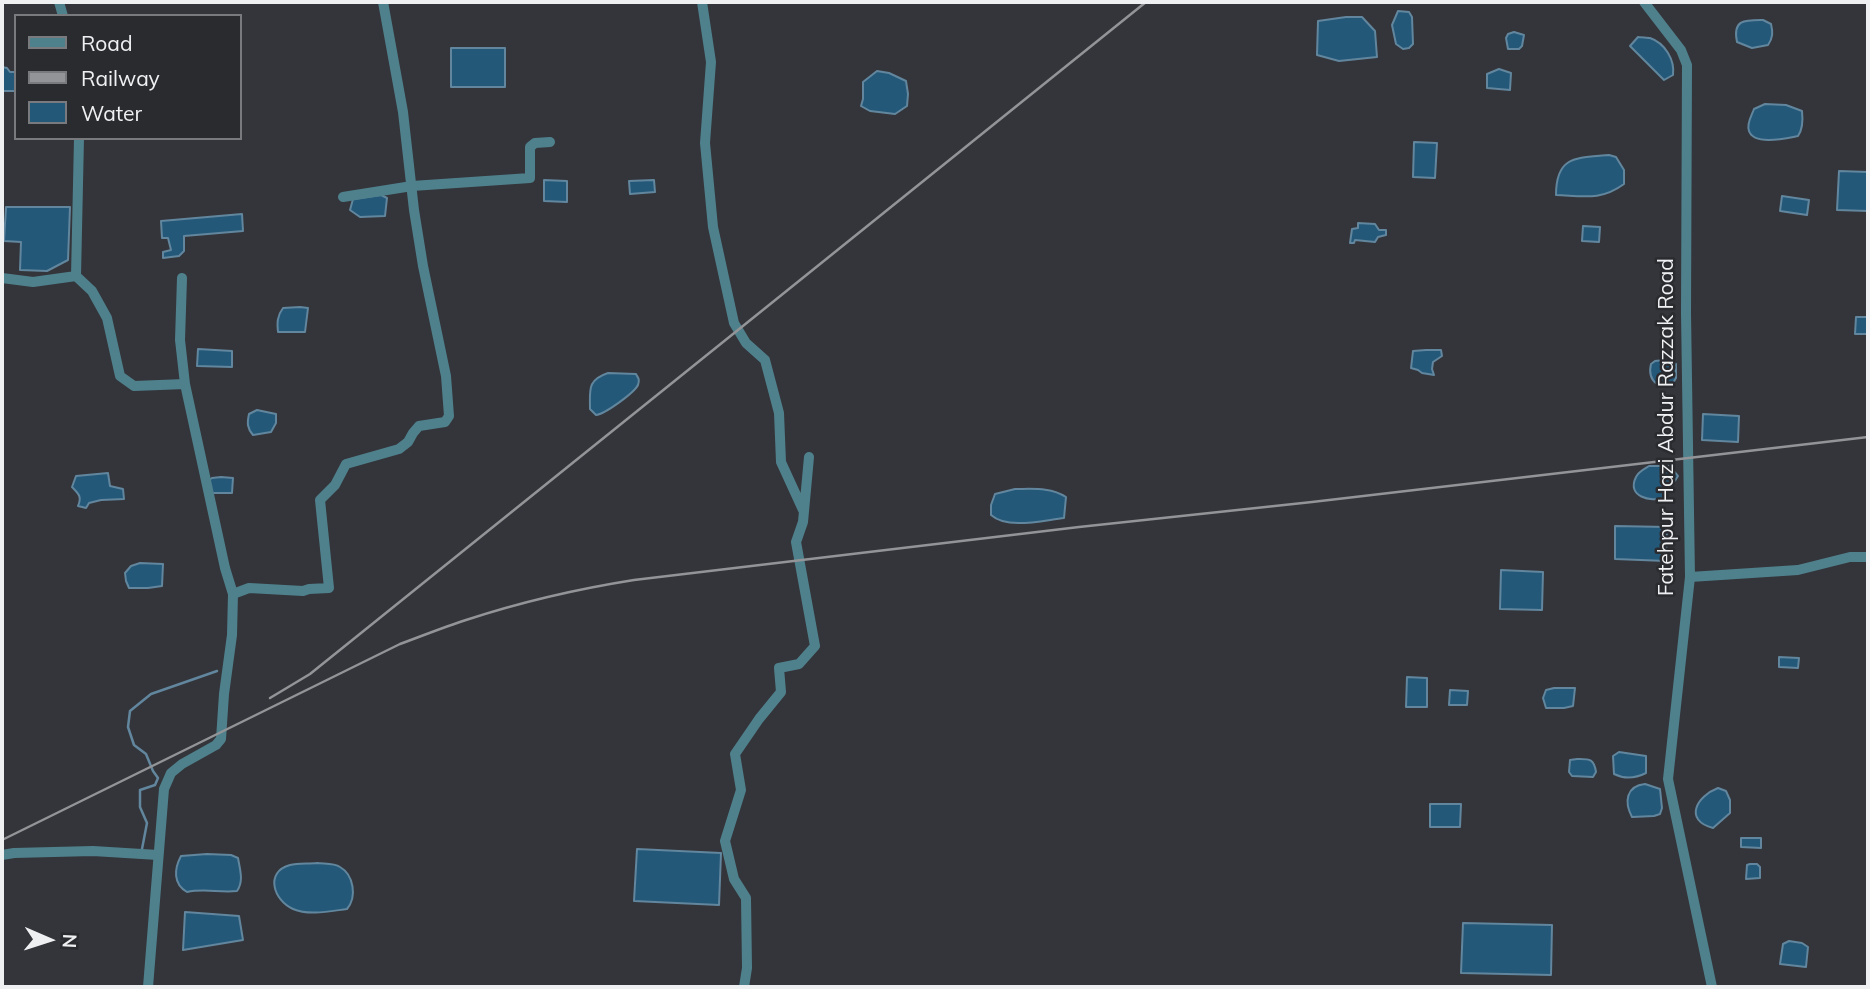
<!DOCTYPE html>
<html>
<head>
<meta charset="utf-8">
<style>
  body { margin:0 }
  #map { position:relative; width:1870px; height:989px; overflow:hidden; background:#34353a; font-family:Mulish,sans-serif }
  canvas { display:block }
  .frame { position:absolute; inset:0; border:4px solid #eff0f2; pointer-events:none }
  .legend { position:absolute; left:14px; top:14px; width:228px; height:126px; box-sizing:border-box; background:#2a2b2f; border:2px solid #797a7d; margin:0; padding:9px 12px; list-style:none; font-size:21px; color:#eff0f2 }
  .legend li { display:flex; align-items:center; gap:14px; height:35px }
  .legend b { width:35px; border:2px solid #797a7d }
  .north { position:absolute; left:14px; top:905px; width:70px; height:70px; -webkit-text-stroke:5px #2a2b2f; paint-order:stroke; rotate:93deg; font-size:19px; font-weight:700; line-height:28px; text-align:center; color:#eff0f2 }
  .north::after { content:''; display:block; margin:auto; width:24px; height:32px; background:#eff0f2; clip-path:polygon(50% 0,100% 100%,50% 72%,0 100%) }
</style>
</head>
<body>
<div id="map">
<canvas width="1870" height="989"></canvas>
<div class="frame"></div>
<ul class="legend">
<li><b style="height:9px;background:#4f818d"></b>Road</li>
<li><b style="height:9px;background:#939497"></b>Railway</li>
<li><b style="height:19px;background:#245879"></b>Water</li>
</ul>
<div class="north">N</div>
</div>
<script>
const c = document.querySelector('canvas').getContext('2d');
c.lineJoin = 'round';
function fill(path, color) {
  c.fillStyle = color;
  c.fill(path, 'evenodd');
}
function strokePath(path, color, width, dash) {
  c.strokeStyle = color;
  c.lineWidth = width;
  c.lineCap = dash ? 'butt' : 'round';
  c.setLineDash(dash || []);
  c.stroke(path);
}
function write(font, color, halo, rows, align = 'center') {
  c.font = font + ' Mulish,sans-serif';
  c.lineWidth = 5;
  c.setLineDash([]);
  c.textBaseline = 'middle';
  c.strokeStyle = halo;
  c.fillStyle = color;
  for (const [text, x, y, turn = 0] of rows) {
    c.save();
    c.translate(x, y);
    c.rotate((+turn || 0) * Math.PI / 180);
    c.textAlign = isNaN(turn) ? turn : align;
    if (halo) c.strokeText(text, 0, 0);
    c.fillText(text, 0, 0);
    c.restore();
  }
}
const water = new Path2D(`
  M1398,11L1409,12L1412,17L1413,44L1409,48L1403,49L1396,44L1392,25Z
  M1346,17H1362L1375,31L1377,57L1339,61L1317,55L1318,21Z
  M1763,20L1771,24C1773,32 1773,38 1768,45L1752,48L1737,42C1732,19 1746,20 1763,20Z
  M1514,32L1524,35L1522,46L1519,49H1508L1506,38L1508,34Z
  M1638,37C1639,37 1649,38 1650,38C1665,43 1675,60 1673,75L1664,80L1630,46Z
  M451,48H505V87H451Z
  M2,67L7,68L10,72H16V91H2Z
  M1499,69L1511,73L1510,90L1487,88V74Z
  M877,71L889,73L906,81L908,94L907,106L895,114L870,111L861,106L863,99V82Z
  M1765,104L1786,105L1802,111C1803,120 1803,129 1798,136C1787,138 1754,146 1749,131C1746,124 1752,115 1754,109Z
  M1414,142L1437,143L1435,178L1413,177Z
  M1609,155L1616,157L1624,170V184C1601,201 1583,196 1556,195C1556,155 1577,158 1609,155Z
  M1839,171L1868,172V211L1837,210Z
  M544,180L567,181V202L544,201Z
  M654,180L655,192L630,194L629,181Z
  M381,195L387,198L385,216L360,217L350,210L353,199Z
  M1782,196L1809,200L1807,215L1780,211Z
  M6,207H70L68,260L47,271L20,270L21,242L4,241Z
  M242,214L243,231L184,236V251L179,256L163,258V252L171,250L168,238H162L161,221Z
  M1358,223L1375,224L1379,230H1386V235L1378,237L1375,242L1355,240L1354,243H1350L1352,229L1358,228Z
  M1583,226L1600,227L1599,242L1582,241Z
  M300,307L308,308L305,332H278C277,323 277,316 283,308Z
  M1856,317H1868V334H1855Z
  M198,349L232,351V367L197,366Z
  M1426,350H1441L1442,356L1433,362L1432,369L1434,375L1422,373L1418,370L1411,368L1413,351Z
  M1664,360L1676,364V378L1673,383L1657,384C1650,379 1649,372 1651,364L1655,361Z
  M608,373L636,374C638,378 640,379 638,385C634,393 605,414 596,415L590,409C590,390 587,380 608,373Z
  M257,410L276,414V423L271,432L253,435C247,428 247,423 249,414Z
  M1703,414L1739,416L1738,442L1702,440Z
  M1649,466H1670L1678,476L1664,498C1651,502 1626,497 1636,477C1638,472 1644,469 1649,466Z
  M108,473L110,486L123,489L124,499L101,500L89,503L86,508L78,506C82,497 79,494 72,487L76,476Z
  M221,477L233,478L232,493H212L209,480L212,478Z
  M1015,489C1033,489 1051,487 1066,497L1064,518C1044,520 1008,530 991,515V505L995,494Z
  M1615,526L1667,527L1666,561L1615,559Z
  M140,563L163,564L162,586L148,588H129L126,581L125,573L131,566Z
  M1501,570L1543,572L1542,610L1500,609Z
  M1779,657L1799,658L1798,668L1779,667Z
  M1407,677L1427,678V707H1406Z
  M1554,688H1575L1573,706L1564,708H1546L1543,698L1546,690Z
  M1450,690L1468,691L1467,705H1449Z
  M1619,752L1646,756V773C1636,778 1624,779 1614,774L1613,756Z
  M1577,759C1589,759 1594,758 1596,772L1593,777L1572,776L1569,772L1570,760Z
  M1645,784L1660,789L1662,808L1660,814L1654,816L1632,817C1624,802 1626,786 1645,784Z
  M1718,788L1726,791L1730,800V813L1713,828C1683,820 1697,796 1718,788Z
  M1430,804H1461L1460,827H1430Z
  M1741,838H1761V848L1741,847Z
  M637,849L721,853L719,905L634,901Z
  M207,854L231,855L238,858C240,870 244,881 237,891C219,893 205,888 187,892C173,884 174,869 181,856Z
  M317,863C325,864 334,863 340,867C354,875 357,897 347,909C331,911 309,916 293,909C274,901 264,872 290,865C298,863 308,864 317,863Z
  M1750,864H1757L1760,867V878L1746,879L1747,865Z
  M185,912L239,916L243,940L183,950Z
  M1463,923L1552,925L1551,975L1461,973Z
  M1789,941L1802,943L1808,947L1806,967L1780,964L1783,944Z`);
fill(water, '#245879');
strokePath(water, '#61869d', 2);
strokePath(new Path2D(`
  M142,849L147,823L140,807V790L155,785L158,778L153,771L146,754L134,745L128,727L130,711L151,694L217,671`), '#61869d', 2.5);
strokePath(new Path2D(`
  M59,2L63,16
  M702,2L711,62L705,143L713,227L734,323L746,343L765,360L779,413L781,462L803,510
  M1644,2L1681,50L1687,65L1686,313L1690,577L1668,779L1712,987
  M79,138L76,276L92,291L107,318L120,376L134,386L185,384L225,568L233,594L232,635L224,694L221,739L216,745L182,764L171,773L164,789L148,987
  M343,197L412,186L530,178V147L535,143L550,142
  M2,278L33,282L76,276
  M182,278L180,340L185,384
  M1690,577L1798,570L1850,557H1868
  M233,594L249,588L303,591L309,589L329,588L320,500L335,485L346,464L399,449L408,442L413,433L419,426L445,422L449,416L446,376L423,266L414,210L403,112L383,2
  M2,855L14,853L93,851L158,855
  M744,987L747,968L746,898L734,879L725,841L741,790L735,754L759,719L781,692L779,668L799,664L815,646L796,542L803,522L809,457`), '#4f818d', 10);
strokePath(new Path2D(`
  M270,698L310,674L1146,2
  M2,840L400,644C422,636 444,627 466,620C521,602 577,589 634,580L1079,527L1312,502L1868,437`), '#939497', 2.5);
write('21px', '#eff0f2', '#2a2b2f', [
  ["Fatehpur Hazi Abdur Razzak Road",1667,427,-90]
]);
</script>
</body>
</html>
